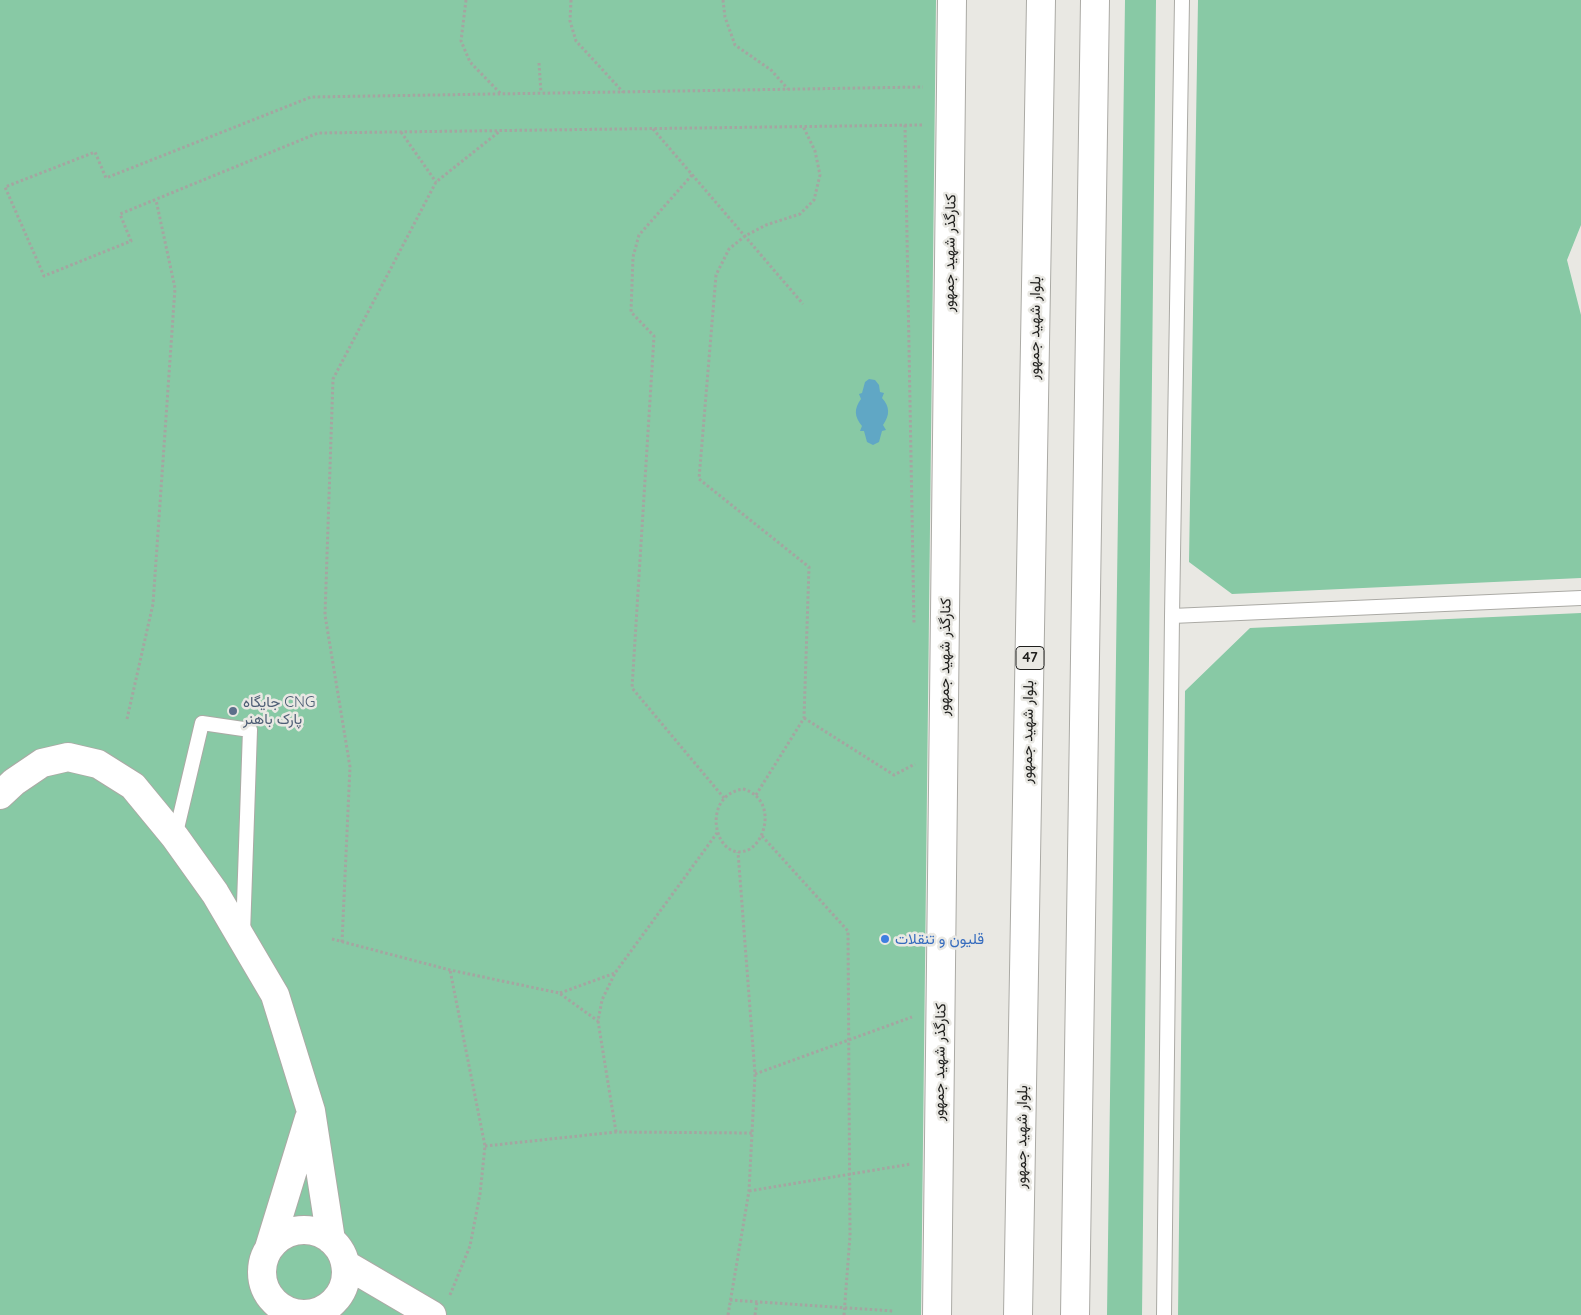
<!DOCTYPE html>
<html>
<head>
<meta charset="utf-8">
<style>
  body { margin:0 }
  canvas { display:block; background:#e9e8e3 }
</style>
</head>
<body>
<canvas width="1581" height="1315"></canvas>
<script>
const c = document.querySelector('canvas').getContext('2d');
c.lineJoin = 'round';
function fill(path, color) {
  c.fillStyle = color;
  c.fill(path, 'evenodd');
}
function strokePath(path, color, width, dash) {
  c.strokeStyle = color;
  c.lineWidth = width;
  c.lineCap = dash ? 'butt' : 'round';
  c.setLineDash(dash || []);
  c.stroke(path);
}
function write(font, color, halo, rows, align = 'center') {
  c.font = font + ' Quicksand,Vazirmatn,sans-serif';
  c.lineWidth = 5;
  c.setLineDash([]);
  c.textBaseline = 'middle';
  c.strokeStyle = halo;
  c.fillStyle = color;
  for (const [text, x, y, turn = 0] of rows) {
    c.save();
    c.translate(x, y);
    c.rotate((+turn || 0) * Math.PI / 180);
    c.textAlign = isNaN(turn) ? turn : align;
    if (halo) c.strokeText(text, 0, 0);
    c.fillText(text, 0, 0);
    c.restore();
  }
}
fill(new Path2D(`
  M0,0H936L921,1315H0Z
  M1125,0H1156L1142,1315H1107Z
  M1198,0H1581V225L1567,260L1581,315V578L1232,594L1189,562Z
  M1581,613V1315H1178L1185,691L1250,628Z`), '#88c9a5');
fill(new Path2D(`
  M869,379L875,380L879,385L880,392L884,393L882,398C890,407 890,415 883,425L886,430L882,431L879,442L873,445L867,442L864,431H860L862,426C854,416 854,409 861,399L859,394L862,393L865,382Z`), '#60a7c5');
const lane = new Path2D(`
  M1172,616L1182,0
  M175,837L202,723L250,730L243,933
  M1164,1315L1172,616L1581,598`);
const street = new Path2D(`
  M0,795L14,782L42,763L68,757L98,764L133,786L175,837L215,893L275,995L311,1111L331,1240
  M262 1272a42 42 0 1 1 84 0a42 42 0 1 1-84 0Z
  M269,1248L309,1118
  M345,1264L432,1315`);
const secondary = new Path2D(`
  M937,1315L952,0`);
const highway = new Path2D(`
  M1018,1315L1041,0
  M1075,1315L1095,0`);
strokePath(lane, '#abaaa5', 16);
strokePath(street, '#abaaa5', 30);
strokePath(secondary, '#abaaa5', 30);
strokePath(highway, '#abaaa5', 30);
strokePath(new Path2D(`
  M466,0L461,41L470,62L501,94
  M571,0L570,21L576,41L623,92
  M723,0L725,17L735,45L771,70L788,89
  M539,63L541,93
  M905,125L914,624
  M922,125L318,133L120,214L131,241L44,276L5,187L95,152L106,178L311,97L923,87
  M653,129L803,304
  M401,132L436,182
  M692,175L639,235L633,257L631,312L654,336L632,688L724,798
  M804,718L894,775L915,764
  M127,719L153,604L175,288L156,200
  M743,789C762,794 769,812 763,831C761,838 756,845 750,849C716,867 698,796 743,789Z
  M756,795L804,718L809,567L699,479L716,275L729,249L745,236L766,225L800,214L814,200L820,175L815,151L803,126
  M762,836L848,931L850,1236L844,1315
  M332,939L450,970L559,993L598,1021
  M342,942L350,767L325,615L333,379L436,182L500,131
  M560,993L615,973
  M755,1074L912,1017
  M616,1132L598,1021L602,1000L615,973L717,833
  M485,1146L616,1132L752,1133
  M749,1191L911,1164
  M450,1295L470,1246L480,1194L485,1146L450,970
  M730,1300L893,1311
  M728,1315L749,1191L755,1074L738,852
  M755,1315L757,1302`), '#a5a5a1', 3, [2.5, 2.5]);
strokePath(lane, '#fff', 14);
strokePath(street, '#fff', 28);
strokePath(secondary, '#fff', 28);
strokePath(highway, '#fff', 28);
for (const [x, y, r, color] of [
  [233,711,5,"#5c6f8a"],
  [885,939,5,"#3f7fe0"]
]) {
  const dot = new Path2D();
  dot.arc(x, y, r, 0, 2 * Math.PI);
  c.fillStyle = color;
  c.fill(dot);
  strokePath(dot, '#e9e8e3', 2);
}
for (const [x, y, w] of [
  [1030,658,28]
]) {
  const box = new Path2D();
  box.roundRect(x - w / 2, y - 11.5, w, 23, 4);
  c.fillStyle = '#e9e8e3';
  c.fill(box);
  strokePath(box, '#1f1f1d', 1);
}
write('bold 14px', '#1f1f1d', null, [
  ["47",1030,658]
]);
write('15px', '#1f1f1d', '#e9e8e3', [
  ["کنارگذر شهید جمهور",950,253,-89],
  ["بلوار شهید جمهور",1035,328,-89],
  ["کنارگذر شهید جمهور",945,657,-89],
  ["بلوار شهید جمهور",1028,732,-89],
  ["کنارگذر شهید جمهور",940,1062,-89],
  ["بلوار شهید جمهور",1022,1137,-89]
]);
write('15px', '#4e5e75', '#e9e8e3', [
  ["جایگاه CNG",243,702],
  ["پارک باهنر",243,719]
], 'left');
write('15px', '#366cbe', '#e9e8e3', [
  ["قلیون و تنقلات",895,939]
], 'left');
</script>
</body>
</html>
